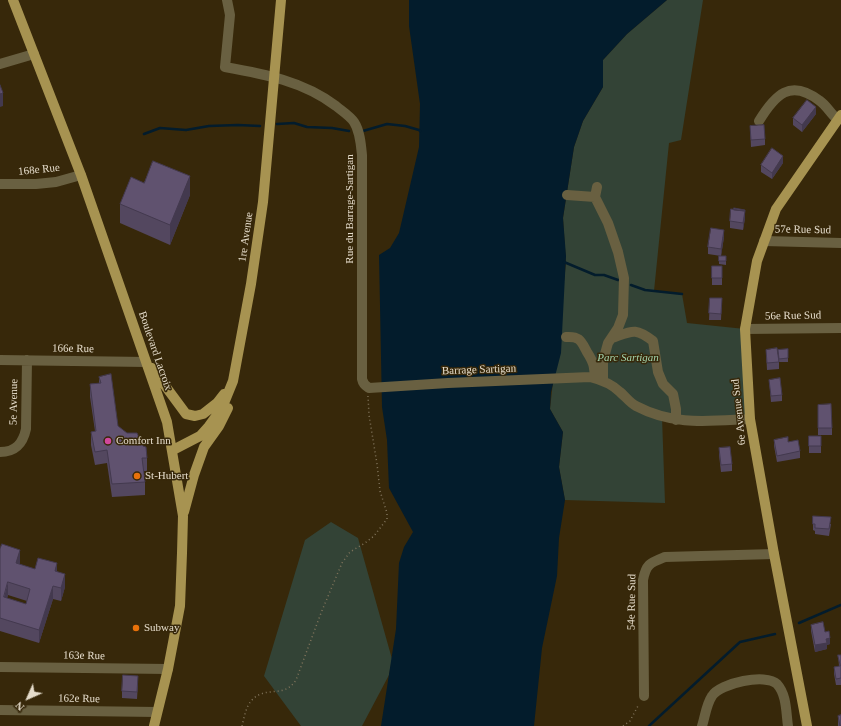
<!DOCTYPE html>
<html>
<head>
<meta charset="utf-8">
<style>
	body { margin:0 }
	#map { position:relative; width:841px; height:726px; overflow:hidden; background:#37280a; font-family:Georgia,serif }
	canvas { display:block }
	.north { position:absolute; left:8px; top:678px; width:40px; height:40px; -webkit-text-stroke:3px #37280a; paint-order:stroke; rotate:225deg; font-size:11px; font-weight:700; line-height:16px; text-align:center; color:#e5dccb }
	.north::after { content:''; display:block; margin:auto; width:14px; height:18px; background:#e5dccb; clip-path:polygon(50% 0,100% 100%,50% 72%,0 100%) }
</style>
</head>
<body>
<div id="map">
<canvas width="841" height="726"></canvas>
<div class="north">N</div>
</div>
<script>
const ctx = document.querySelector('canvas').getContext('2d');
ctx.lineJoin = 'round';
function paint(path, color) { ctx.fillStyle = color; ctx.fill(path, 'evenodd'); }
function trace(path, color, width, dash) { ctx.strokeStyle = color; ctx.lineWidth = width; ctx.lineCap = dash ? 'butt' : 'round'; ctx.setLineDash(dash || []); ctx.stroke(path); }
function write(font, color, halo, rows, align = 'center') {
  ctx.font = font + ' Georgia,serif'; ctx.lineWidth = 3; ctx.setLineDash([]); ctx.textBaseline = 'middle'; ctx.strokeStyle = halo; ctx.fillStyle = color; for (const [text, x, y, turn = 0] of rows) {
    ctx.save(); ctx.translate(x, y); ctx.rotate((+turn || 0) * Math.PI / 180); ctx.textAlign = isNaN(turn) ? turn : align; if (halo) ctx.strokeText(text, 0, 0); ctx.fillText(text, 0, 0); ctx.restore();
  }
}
paint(new Path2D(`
	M667,0h36l-22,140 -12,3 -15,148 28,3 5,29 58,6 5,90 -88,-2 3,86 -100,-3 -6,-33 4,-35 -13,-23 16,-146 -3,-45 11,-71 9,-26 20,-34v-27l24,-26z
	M331,522l27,16 34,121 -3,16 -27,51h-61l-37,-50 41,-136z`), '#334336');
paint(new Path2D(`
	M409,0h258l-40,34 -24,26v27l-20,34 -9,26 -11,71 3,38 -5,97 -10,39 -1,17 13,23 -4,35 6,33 -6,38 -2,38 -15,72 -8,78h-153l15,-97 3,-66 5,-16 9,-15 -24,-44 -2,-48 -5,-33 -3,-152 11,-7 9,-15 20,-86 1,-43 -11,-78z`), '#031c2c');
trace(new Path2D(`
	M277,124l17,-1 13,4 25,1 17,3
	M363,131l24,-7 18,2 14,4 1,1
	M144,134l16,-6 26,2 23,-4 29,-1 22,1
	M564,262l31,13h9l14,5
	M631,285l14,5 37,4
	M799,623l42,-18
	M649,726l91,-84 35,-8`), '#031c2c', 2.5);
trace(new Path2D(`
	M242,726c2,-8 4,-20 10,-26 14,-15 32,-1 44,-20l25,-67 21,-50 8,-11 15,-9 9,-7 13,-17v-6l-7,-22 -3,-27 -8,-49 -1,-19
	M623,726l7,-5 9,-17`), '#81745c', 1.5, [1, 3]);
trace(new Path2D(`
	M227,0l3,15 -5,52c39,7 78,14 111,39 6,5 14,10 18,16 6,9 7,23 8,33v224c1,5 3,6 7,9l79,-5 142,-6c12,3 22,7 30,15 5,4 10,11 16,14 38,20 72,15 114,13
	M0,64l34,-10
	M759,121c16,-26 31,-43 61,-20 6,4 11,13 17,18
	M0,184h36l20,-2 25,-7
	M597,187l-2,10 13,26 10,29 6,26 -1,37 -5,13 -10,15 -5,18v19
	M567,195l28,2
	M764,241l77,2
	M745,329l96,-1
	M566,337c14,-1 15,4 21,15 7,11 7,14 8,26
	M612,338c20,-7 23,-11 41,3l5,31 5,12 10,10 3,15v11
	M0,360l146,2
	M0,452c16,0 23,-9 26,-23l1,-69
	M0,667l168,2
	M644,696l-1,-116c3,-16 7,-17 22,-23l109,-3
	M0,710l157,2
	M702,726c3,-9 4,-21 10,-30 8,-13 54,-23 65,-12 10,11 9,29 11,42`), '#696041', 10);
trace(new Path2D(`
	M13,0l68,175 86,247 16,94 -1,37 -2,53 -12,63 -14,57
	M152,368l34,46 9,2 8,-2 14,-11 7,-9
	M173,450l27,-14 9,-10 13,-18 11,-27 18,-97 12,-82 18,-202
	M184,512l10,-37 10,-28 15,-21 9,-18
	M807,726l-33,-172 -24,-135 -5,-90 12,-68 19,-52 65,-94`), '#a79351', 10);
paint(new Path2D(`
	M816,114l-14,18 -9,-7v-7z
	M750,126l15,13v6l-14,2z
	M783,163l-11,16 -11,-7v-7z
	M144,183l46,12 -20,50 -50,-22v-19z
	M745,218l-2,12 -13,-2v-7z
	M724,237l-3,19 -13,-2v-7z
	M719,256h7v9l-7,-1z
	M712,266h10v19h-10z
	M710,298h12l-1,22h-12z
	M788,349v13h-9v7l-12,1 -1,-20 13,12 -1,-12z
	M99,377l19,49 29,32v13h-3l1,11v13l-33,2 -5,-34 -12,2 -4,-20v-13l4,-1 -5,-34v-13l9,-1z
	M769,380l13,15v6l-11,1z
	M818,405l14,23v7h-14z
	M809,436h12v17h-12z
	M774,440l14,2 12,9v7l-23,4 -3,-16z
	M719,448l13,16v7l-11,1 -2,-17z
	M813,524h18l-2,12 -14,-2v-3l-2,-1z
	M0,549l20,14 -1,1 16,5 22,3 8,15 -4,14 -8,-2 -14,44 -39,-12zM8,595l19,6 -1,3 -19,-6z
	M811,625l14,7 5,12 -3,1v4l-12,3 -4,-21z
	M838,655h3v30h-5l-2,-11v-7l5,-1z
	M138,683l-1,16 -15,-1v-7z
	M838,716l3,10h-3z`), '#53475f');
paint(new Path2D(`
	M3,93v13l-3,1v-13z
	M816,107v7l-14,18v-7z
	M783,156v7l-11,16v-6z
	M190,176v19l-20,50v-20z
	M745,210v8l-2,12v-7z
	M724,230v7l-3,19v-7z
	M20,550v13l-4,13v-13z
	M57,563v13l-2,-5z
	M65,574v13l-4,14v-13z
	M8,582v13l-4,15v-13z
	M53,586v13l-14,44v-13z
	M830,638v6l-3,1v4l-12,3v-7l11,-6z`), '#43394e');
const building = new Path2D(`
	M0,85l3,8 -3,1z
	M807,100l9,7 -14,18 -9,-7z
	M764,125l1,14 -14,1 -1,-14z
	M772,148l11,8 -11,17 -11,-8z
	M153,161l37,15 -20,49 -50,-21 11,-27 13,6z
	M734,208l11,2v1l-11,-1z
	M731,209l14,2 -2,12 -13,-2z
	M711,228l13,2 -3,19 -13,-2z
	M719,256h7v5h-7z
	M712,266h10v12h-10z
	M710,298h12l-1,16 -12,-1z
	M777,348l2,14 -12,1 -1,-13z
	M788,349v9l-9,1 -1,-9z
	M111,374l7,52 9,7h10l6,13 3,1 1,11h-5l3,24 -33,2 -5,-34 -12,2 -4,-20 5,-1 -6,-47 11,-1 -2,-6z
	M780,378l2,17 -11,1 -2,-16z
	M831,404l1,24h-14v-23z
	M809,436h12v10h-12z
	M788,437v5l10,-2 2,11 -23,5 -3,-16z
	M730,447l2,17 -11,1 -2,-17z
	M813,516l18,1 -2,12 -14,-1v-4h-2z
	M2,544l18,6 -4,13 19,6 3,-11 19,5 -2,8 10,3 -4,14 -8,-2 -14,44 -39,-12v-69zM8,582l22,7 -4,15 -22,-7z
	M823,622l2,10 4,-1 1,7 -4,1 1,4 -12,2 -4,-20z
	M838,655h3v23l-5,1 -2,-12 6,-1z
	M123,675l15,1 -1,16 -15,-1z
	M841,715v11h-1l-2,-10z`);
paint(building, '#60526f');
trace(building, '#43394e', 1);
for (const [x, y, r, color] of [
	[108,441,4,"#d1479c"],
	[137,476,4,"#e8710a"],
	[136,628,4,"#e8710a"]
]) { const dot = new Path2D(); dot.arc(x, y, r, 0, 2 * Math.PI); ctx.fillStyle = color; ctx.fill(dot); trace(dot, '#37280a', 1.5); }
write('11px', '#e5dccb', '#37280a', [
	["168e Rue",39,170,-6],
	["Rue du Barrage-Sartigan",350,209,-90],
	["57e Rue Sud",803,230,1],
	["1re Avenue",246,237,-82],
	["56e Rue Sud",793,316,-1],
	["166e Rue",73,349,1],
	["Boulevard Lacroix",155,351,71],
	["Barrage Sartigan",479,370,-2],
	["5e Avenue",14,402,-89],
	["6e Avenue Sud",739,412,-96],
	["54e Rue Sud",632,602,-89],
	["163e Rue",84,656,1],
	["162e Rue",79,699,1]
]);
write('italic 11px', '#a4d5af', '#37280a', [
	["Parc Sartigan",628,358]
]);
write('11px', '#e5dccb', '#37280a', [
	["Comfort Inn",116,441],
	["St-Hubert",145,476],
	["Subway",144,628]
], 'left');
</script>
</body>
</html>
